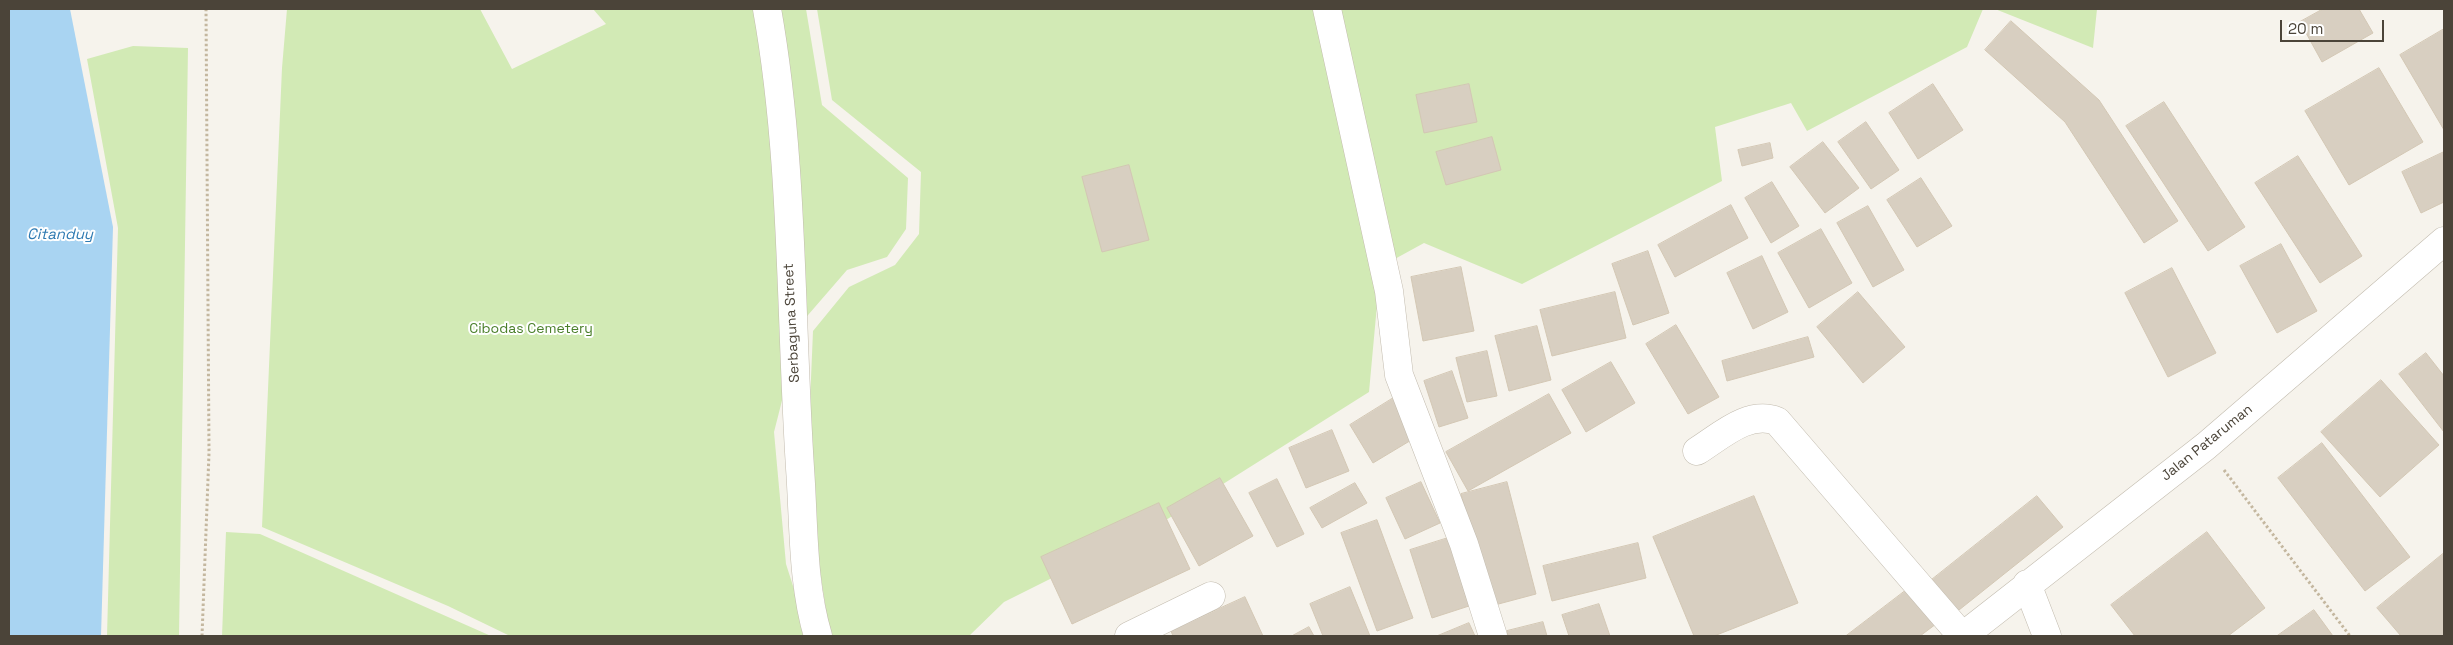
<!DOCTYPE html>
<html>
<head>
<meta charset="utf-8">
<style>
	body { margin:0 }
	#map { position:relative; width:2453px; height:645px; overflow:hidden; background:#f6f3ec; font-family:"Space Grotesk",sans-serif }
	canvas { display:block }
	.frame { position:absolute; inset:0; border:10px solid #4b4439; pointer-events:none }
	.scale { position:absolute; left:2280px; top:20px; width:104px; height:22px; box-sizing:border-box; border:2px solid #4b4439; border-top:0; padding-left:6px; font-size:15px; line-height:18px; white-space:nowrap; color:#4b4439; -webkit-text-stroke:4px #fff; paint-order:stroke }
</style>
</head>
<body>
<div id="map">
<canvas width="2453" height="645"></canvas>
<div class="frame"></div>
<div class="scale">20 m</div>
</div>
<script>
const ctx = document.querySelector('canvas').getContext('2d');
ctx.lineJoin = 'round';
function paint(path, color) { ctx.fillStyle = color; ctx.fill(path, 'evenodd'); }
function trace(path, color, width, dash) { ctx.strokeStyle = color; ctx.lineWidth = width; ctx.lineCap = dash ? 'butt' : 'round'; ctx.setLineDash(dash || []); ctx.stroke(path); }
function write(font, color, halo, rows, align = 'center') {
  ctx.font = font + ' "Space Grotesk",sans-serif'; ctx.lineWidth = 4; ctx.setLineDash([]); ctx.textBaseline = 'middle'; ctx.strokeStyle = halo; ctx.fillStyle = color; for (const [text, x, y, turn = 0] of rows) {
    ctx.save(); ctx.translate(x, y); ctx.rotate((+turn || 0) * Math.PI / 180); ctx.textAlign = isNaN(turn) ? turn : align; if (halo) ctx.strokeText(text, 0, 0); ctx.fillText(text, 0, 0); ctx.restore();
  }
}
paint(new Path2D(`
	M287,9h193l32,60 94,-45 -13,-15h213l16,96 86,73 -2,51 -19,28 -40,13 -45,52 -28,110 12,132 23,72h-299l-62,-30 -186,-79 20,-459z
	M817,9h1166l-16,38 -160,84 -16,-28 -76,24 7,54 -200,103 -98,-41 -53,29 7,22 -9,98 -211,133 -154,77 -35,34h-139l-10,-65 -12,-121 5,-119 36,-44 46,-22 24,-31 2,-62 -89,-72z
	M1995,9h102l-4,39z
	M133,46l55,2 -9,588h-72l11,-408 -31,-169z
	M226,532l34,2 231,102h-269z`), '#d2eab5');
paint(new Path2D(`
	M9,9h61l43,218 -12,409h-92z`), '#a9d4f2');
const building = new Path2D(`
	M2323,9h36l14,24 -51,29 -22,-40z
	M2011,21l88,79 79,121 -34,22 -79,-121 -80,-72z
	M2444,29v101l-44,-75z
	M2379,68l44,74 -74,43 -44,-74z
	M1469,84l8,38 -53,11 -8,-38z
	M1933,84l30,46 -45,29 -29,-46z
	M2164,102l81,125 -37,24 -82,-125z
	M1866,122l33,48 -28,19 -33,-47z
	M1492,137l9,33 -55,15 -10,-33z
	M1823,142l36,46 -34,25 -35,-46z
	M1770,143l3,15 -31,8 -4,-16z
	M2444,152v50l-23,11 -19,-41z
	M2298,156l64,100 -42,27 -65,-100z
	M1129,165l20,75 -47,12 -20,-75z
	M1921,178l31,48 -35,21 -30,-47z
	M1772,182l27,44 -28,17 -26,-45z
	M1731,205l17,33 -73,39 -17,-32z
	M1868,206l36,64 -31,17 -36,-64z
	M1821,229l31,54 -43,25 -31,-55z
	M2281,244l36,67 -40,22 -37,-67z
	M1648,251l21,62 -36,12 -21,-61z
	M1762,256l26,56 -35,17 -26,-56z
	M1461,267l13,64 -51,10 -12,-64z
	M2172,268l44,85 -48,24 -43,-84z
	M1615,292l11,46 -74,18 -12,-46z
	M1858,292l47,55 -42,36 -46,-56z
	M1676,325l43,72 -31,17 -42,-70z
	M1537,326l14,54 -42,11 -14,-55z
	M1808,337l6,20 -87,24 -5,-20z
	M1487,351l10,45 -30,6 -11,-44z
	M2426,353l18,23v56l-45,-58z
	M1611,362l24,41 -49,29 -24,-42z
	M1452,371l16,47 -29,9 -15,-46z
	M2381,380l58,65 -59,52 -59,-65z
	M1549,394l22,39 -103,58 -22,-39z
	M1395,397l23,39 -45,27 -23,-38z
	M1332,430l17,41 -43,17 -17,-40z
	M2322,443l88,114 -45,34 -87,-113z
	M1220,478l33,58 -54,30 -32,-58z
	M1277,479l27,55 -27,13 -28,-54z
	M1421,482l19,41 -35,16 -19,-41z
	M1507,482l29,112 -45,12 -30,-112z
	M1355,483l12,20 -45,25 -12,-20z
	M1754,496l44,107 -84,33h-20l-41,-99z
	M2037,496l26,31 -109,87 -25,-32z
	M1159,503l31,66 -118,55 -31,-67z
	M1377,520l36,98 -36,13 -36,-98z
	M2207,532l58,76 -37,28h-93l-24,-31z
	M1448,538l21,68 -37,12 -22,-68z
	M1638,543l8,35 -94,23 -9,-35z
	M2444,553v83h-43l-24,-28z
	M1913,585l27,36 -20,15h-74z
	M1350,587l20,49h-47l-13,-32z
	M1245,597l18,39h-90l-2,-5z
	M1599,604l11,32h-41l-7,-21z
	M2314,610l19,26h-56z
	M1543,622l4,14h-39l-1,-5z
	M1469,623l6,13h-38z
	M1309,627l5,9h-22z`);
paint(building, '#d8cfc1');
trace(building, '#d3c7b4', 1);
const minor = new Path2D(`
	M767,9c27,151 23,306 33,459 4,55 2,115 18,168
	M1327,9l62,282 10,84 65,169 29,92
	M1697,451c24,-15 51,-41 80,-30l185,215
	M2027,584l20,52
	M1129,636l82,-40
	M1963,636l243,-190 238,-205`);
trace(minor, '#c2bbae', 29);
trace(new Path2D(`
	M2224,470l126,166
	M202,636l7,-183 -3,-444`), '#c4b79f', 3, [2.5, 2.5]);
trace(minor, '#fff', 28);
write('14px', '#4b4439', '#fff', [
	["Serbaguna Street",792,323,-93],
	["Jalan Pataruman",2207,443,-39]
]);
write('14px', '#4a7f2a', '#fff', [
	["Cibodas Cemetery",531,329]
]);
write('italic 15px', '#2e7ab2', '#fff', [
	["Citanduy",60,235]
]);
</script>
</body>
</html>
